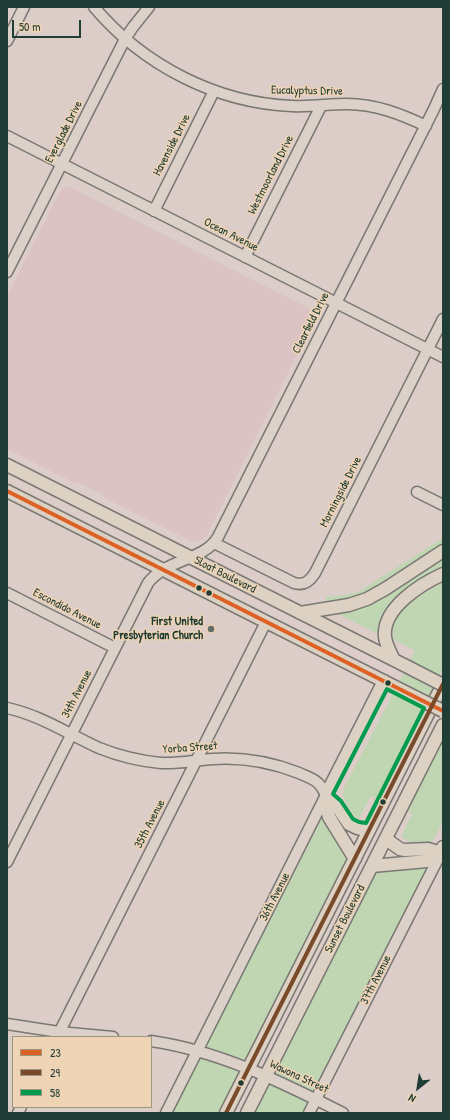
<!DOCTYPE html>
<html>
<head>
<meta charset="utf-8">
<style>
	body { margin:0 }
	#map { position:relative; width:450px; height:1120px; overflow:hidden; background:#ddcdc8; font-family:"Patrick Hand",sans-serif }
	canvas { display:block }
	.frame { position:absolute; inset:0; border:8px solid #1f3d34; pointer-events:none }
	.legend { position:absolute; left:12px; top:1036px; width:140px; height:72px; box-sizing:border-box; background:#efd3b5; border:1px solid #9c9781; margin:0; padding:5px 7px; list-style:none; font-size:12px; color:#1f3d34 }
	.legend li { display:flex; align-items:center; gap:8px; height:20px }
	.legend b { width:20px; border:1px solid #9c9781 }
	.north { position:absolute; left:398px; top:1068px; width:40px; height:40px; -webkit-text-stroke:3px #efd3b5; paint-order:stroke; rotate:210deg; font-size:11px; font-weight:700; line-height:16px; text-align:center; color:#1f3d34 }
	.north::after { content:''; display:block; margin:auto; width:14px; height:18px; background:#1f3d34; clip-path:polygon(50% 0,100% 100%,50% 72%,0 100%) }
	.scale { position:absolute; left:12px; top:20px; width:69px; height:18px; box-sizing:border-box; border:2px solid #1f3d34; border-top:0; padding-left:5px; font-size:12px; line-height:14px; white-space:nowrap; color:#1f3d34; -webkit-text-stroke:3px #efd3b5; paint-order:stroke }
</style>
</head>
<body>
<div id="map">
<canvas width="450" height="1120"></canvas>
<div class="frame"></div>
<ul class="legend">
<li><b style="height:5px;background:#dd6124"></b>23</li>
<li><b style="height:5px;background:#7a4b2a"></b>29</li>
<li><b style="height:5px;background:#039c4e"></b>58</li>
</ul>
<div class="north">N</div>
<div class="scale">50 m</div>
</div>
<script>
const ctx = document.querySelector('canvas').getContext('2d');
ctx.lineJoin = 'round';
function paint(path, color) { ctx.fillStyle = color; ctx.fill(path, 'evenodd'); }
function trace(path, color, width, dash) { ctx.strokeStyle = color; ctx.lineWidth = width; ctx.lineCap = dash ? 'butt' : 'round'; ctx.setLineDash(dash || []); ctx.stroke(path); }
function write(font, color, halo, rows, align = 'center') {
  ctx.font = font + ' "Patrick Hand",sans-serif'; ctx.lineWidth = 3; ctx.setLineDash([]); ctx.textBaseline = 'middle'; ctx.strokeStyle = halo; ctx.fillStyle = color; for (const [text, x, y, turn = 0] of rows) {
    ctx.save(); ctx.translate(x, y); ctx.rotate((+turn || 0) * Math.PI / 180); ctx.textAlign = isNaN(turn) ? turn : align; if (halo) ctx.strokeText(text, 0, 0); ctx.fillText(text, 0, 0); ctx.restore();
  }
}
paint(new Path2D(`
	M68,186l245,124 4,5 -111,222 -9,5h-4l-88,-44 -4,-4 -22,-11 -8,-2 -64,-32v-153l53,-104 3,-4z`), '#dbc3c4');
paint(new Path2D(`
	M443,538v8l-70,44 -16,8 -13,3 -18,2v-6l19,-2 13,-3z
	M443,557v10c-24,10 -66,38 -65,67l-44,-22z
	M443,582v86l-66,131 -6,-3 -12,23c-5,-3 -16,-18 -16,-24 0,-1 1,-6 1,-7l71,-137 -22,-12c-1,-4 -2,-8 -1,-12 5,-21 34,-35 51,-45z
	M443,742v79l-12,24 -16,-1 -14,-7 11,-23 -5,-3z
	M317,814l7,2 31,43 -129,254h-61z
	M422,862l6,15 -119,236h-62l125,-247z`), '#c0d6b3');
const minor = new Path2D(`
	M94,7c49,58 122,96 198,99 19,1 37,-2 55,-2 28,0 54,10 79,22
	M7,41l17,-34
	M7,136l436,221
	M154,211l60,-120
	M245,257l76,-151
	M7,272l118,-233 8,-12 16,-20
	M417,492l26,13
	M214,543l80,40c10,3 16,-2 21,-10l128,-254
	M7,593l108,55
	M7,708c33,7 61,26 92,40 20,8 41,13 62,15 18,1 34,-3 52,-4 29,-2 58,3 86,14 6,3 14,5 19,10 3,3 6,8 8,12l-160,318
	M7,862l141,-279c19,-25 56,-22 70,-46l216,-428 9,-20
	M7,1024l52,8 54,5
	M57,1037l209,-415
	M151,1041c69,10 130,41 192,72
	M18,1113l3,-6
	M309,1113l132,-260`);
const major = new Path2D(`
	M7,465l399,201
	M7,491l410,207
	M300,613l49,-8 18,-6 18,-10 58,-38
	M394,660c-4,-8 -8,-15 -9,-23 -3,-29 36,-53 58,-63
	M326,795l10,10 13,19 8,4 12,2
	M386,839l14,10 5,1 23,-1 13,4
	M355,859l-26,-42 -3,-10v-12l58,-114
	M372,866l55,-5c7,-3 13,-6 16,-14
	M226,1113l217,-429
	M247,1113l196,-388`);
trace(minor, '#7a7874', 13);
trace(major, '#7a7874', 15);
trace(minor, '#dcd1c8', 10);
trace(major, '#dcd1c3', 12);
const majorBridge = new Path2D(`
	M406,666l37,19
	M417,698l26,13`);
trace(majorBridge, '#7a7874', 15, []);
trace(majorBridge, '#dcd1c3', 12);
trace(new Path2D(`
	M7,491l436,220`), '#dd6124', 4);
trace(new Path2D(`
	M226,1113l217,-429`), '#7a4b2a', 4);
trace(new Path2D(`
	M387,689l37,19 -58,115 -7,-1 -6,-3 -12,-18 -8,-7z`), '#039c4e', 4);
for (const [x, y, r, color] of [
	[199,588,3.5,"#1f3d34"],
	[209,593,3.5,"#1f3d34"],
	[211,629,4,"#626f68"],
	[388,683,3.5,"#1f3d34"],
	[383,802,3.5,"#1f3d34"],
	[241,1083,3.5,"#1f3d34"]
]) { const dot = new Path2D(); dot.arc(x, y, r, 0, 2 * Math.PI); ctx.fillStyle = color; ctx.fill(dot); trace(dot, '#efd3b5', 1.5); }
write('12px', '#1f3d34', '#efd3b5', [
	["Eucalyptus Drive",307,91,1],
	["Everglade Drive",64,132,-63],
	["Havenside Drive",172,145,-63],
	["Westmoorland Drive",271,175,-63],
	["Ocean Avenue",231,235,27],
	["Clearfield Drive",311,323,-63],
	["Morningside Drive",341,492,-63],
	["Sloat Boulevard",225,575,27],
	["Escondido Avenue",67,609,27],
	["34th Avenue",77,694,-63],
	["Yorba Street",190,748,-4],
	["35th Avenue",150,824,-63],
	["36th Avenue",275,897,-63],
	["Sunset Boulevard",345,919,-63],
	["37th Avenue",376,980,-63],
	["Wawona Street",299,1077,25]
]);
write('bold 12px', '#1f3d34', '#efd3b5', [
	["First United",203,622],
	["Presbyterian Church",203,636]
], 'right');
</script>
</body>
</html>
